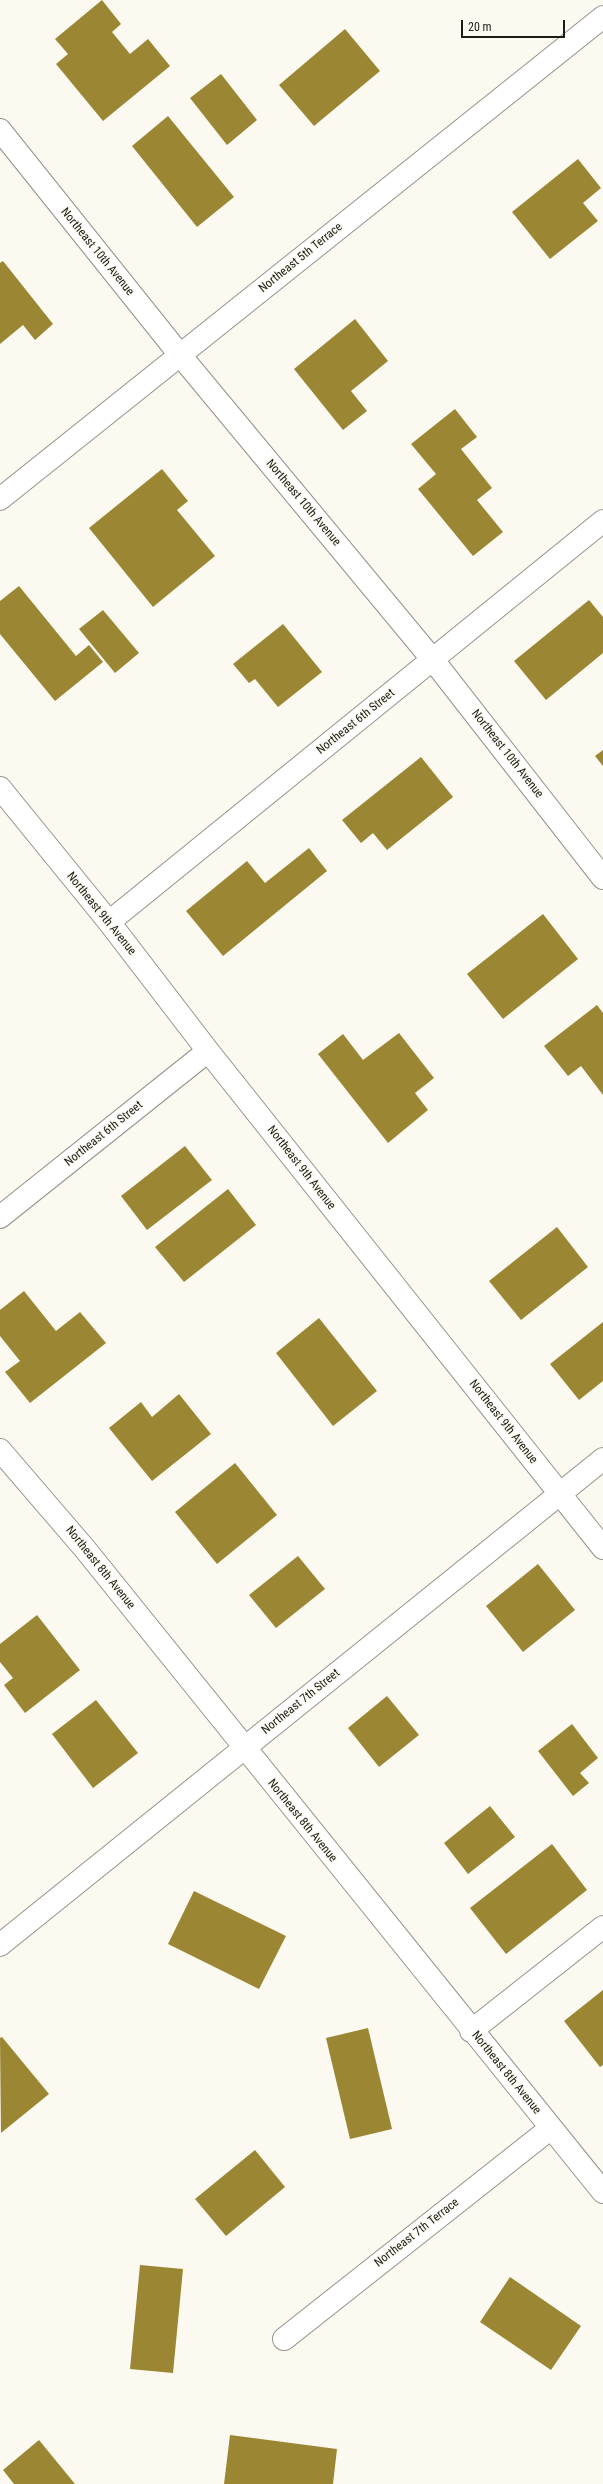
<!DOCTYPE html>
<html>
<head>
<meta charset="utf-8">
<style>
	body { margin:0 }
	#map { position:relative; width:603px; height:2484px; overflow:hidden; background:#fbf9f0; font-family:"Roboto Condensed",sans-serif }
	canvas { display:block }
	.scale { position:absolute; left:461px; top:20px; width:104px; height:18px; box-sizing:border-box; border:2px solid #1b1b17; border-top:0; padding-left:5px; font-size:12px; line-height:14px; white-space:nowrap; color:#1b1b17; -webkit-text-stroke:3px #fbf9f0; paint-order:stroke }
</style>
</head>
<body>
<div id="map">
<canvas width="603" height="2484"></canvas>
<div class="scale">20 m</div>
</div>
<script>
const ctx = document.querySelector('canvas').getContext('2d');
ctx.lineJoin = 'round';
function paint(path, color) { ctx.fillStyle = color; ctx.fill(path, 'evenodd'); }
function trace(path, color, width, dash) { ctx.strokeStyle = color; ctx.lineWidth = width; ctx.lineCap = dash ? 'butt' : 'round'; ctx.setLineDash(dash || []); ctx.stroke(path); }
function write(font, color, halo, rows, align = 'center') {
  ctx.font = font + ' "Roboto Condensed",sans-serif'; ctx.lineWidth = 3; ctx.setLineDash([]); ctx.textBaseline = 'middle'; ctx.strokeStyle = halo; ctx.fillStyle = color; for (const [text, x, y, turn = 0] of rows) {
    ctx.save(); ctx.translate(x, y); ctx.rotate((+turn || 0) * Math.PI / 180); ctx.textAlign = isNaN(turn) ? turn : align; if (halo) ctx.strokeText(text, 0, 0); ctx.fillText(text, 0, 0); ctx.restore();
  }
}
paint(new Path2D(`
	M102,0l19,24 -9,8 18,22 18,-15 22,27 -67,55 -47,-57 12,-10 -13,-15z
	M345,29l35,42 -66,55 -35,-41z
	M221,74l36,46 -30,25 -37,-47z
	M168,116l66,81 -37,30 -65,-81z
	M578,159l23,29 -18,15 15,18 -48,38 -38,-47z
	M3,261l50,63 -18,16 -12,-15 -23,19v-81z
	M355,319l33,42 -37,30 16,20 -24,19 -49,-61z
	M455,409l22,28 -16,12 31,39 -15,12 26,32 -30,24 -55,-67 18,-15 -25,-30z
	M162,469l26,32 -11,9 38,46 -62,51 -64,-79z
	M19,586l57,70 13,-11 14,17 -48,39 -55,-67v-33z
	M589,600l14,17v36l-57,47 -32,-39z
	M103,610l36,43 -24,20 -36,-44z
	M283,624l39,48 -44,35 -23,-28 -6,4 -16,-19z
	M603,750v16l-8,-10z
	M421,757l32,40 -66,53 -14,-17 -12,10 -19,-23z
	M309,848l18,23 -104,85 -37,-45 61,-50 18,22z
	M543,914l35,45 -75,60 -36,-45z
	M597,1005l6,8v82l-22,-29 -13,10 -24,-30z
	M399,1033l35,45 -19,15 13,17 -40,33 -70,-89 25,-20 20,26z
	M185,1146l27,34 -65,50 -26,-34z
	M228,1189l28,36 -72,57 -29,-35z
	M557,1227l31,40 -67,53 -32,-39z
	M24,1291l32,40 24,-19 26,31 -76,60 -25,-31 15,-11 -20,-25v-26z
	M319,1318l58,73 -44,35 -57,-73z
	M603,1322v59l-24,19 -29,-36z
	M179,1394l32,40 -59,47 -43,-53 32,-26 11,15z
	M235,1463l42,52 -60,49 -42,-52z
	M298,1556l27,33 -49,39 -27,-33z
	M538,1564l37,46 -52,42 -37,-46z
	M37,1615l43,55 -55,43 -21,-28 9,-7 -13,-16v-18z
	M387,1696l32,39 -40,32 -31,-39z
	M96,1700l42,53 -45,35 -41,-54z
	M572,1724l26,34 -18,15 9,10 -16,13 -35,-45z
	M490,1806l25,31 -47,37 -24,-31z
	M552,1844l35,46 -81,64 -36,-46z
	M194,1891l92,45 -27,53 -91,-45z
	M603,1990v75l-3,2 -36,-46z
	M368,2028l24,101 -42,10 -24,-101z
	M2,2037l47,57 -48,39 -1,-95z
	M255,2150l30,37 -59,49 -31,-37z
	M140,2265l43,4 -10,104 -43,-4z
	M510,2277l71,49 -30,44 -71,-48z
	M230,2435l107,14 -4,35h-109z
	M39,2440l36,44h-61l-11,-14z`), '#9b8733');
const minor = new Path2D(`
	M0,130l180,225 253,305 170,218
	M0,499l603,-482
	M0,788l109,134 99,129 395,497
	M109,922l494,-401
	M0,1217l208,-166
	M0,1450l85,99 518,643
	M0,1945l603,-486
	M471,2031l132,-104
	M284,2339l267,-211`);
trace(minor, '#94928a', 24);
trace(minor, '#fff', 22);
write('12px', '#1b1b17', '#fbf9f0', [
	["Northeast 10th Avenue",97,252,51],
	["Northeast 5th Terrace",301,258,-39],
	["Northeast 10th Avenue",303,503,50],
	["Northeast 6th Street",356,722,-39],
	["Northeast 10th Avenue",507,754,52],
	["Northeast 9th Avenue",101,914,51],
	["Northeast 6th Street",104,1134,-39],
	["Northeast 9th Avenue",301,1168,52],
	["Northeast 9th Avenue",503,1422,52],
	["Northeast 8th Avenue",100,1568,51],
	["Northeast 7th Street",301,1702,-39],
	["Northeast 8th Avenue",302,1821,51],
	["Northeast 8th Avenue",506,2073,51],
	["Northeast 7th Terrace",417,2233,-38]
]);
</script>
</body>
</html>
